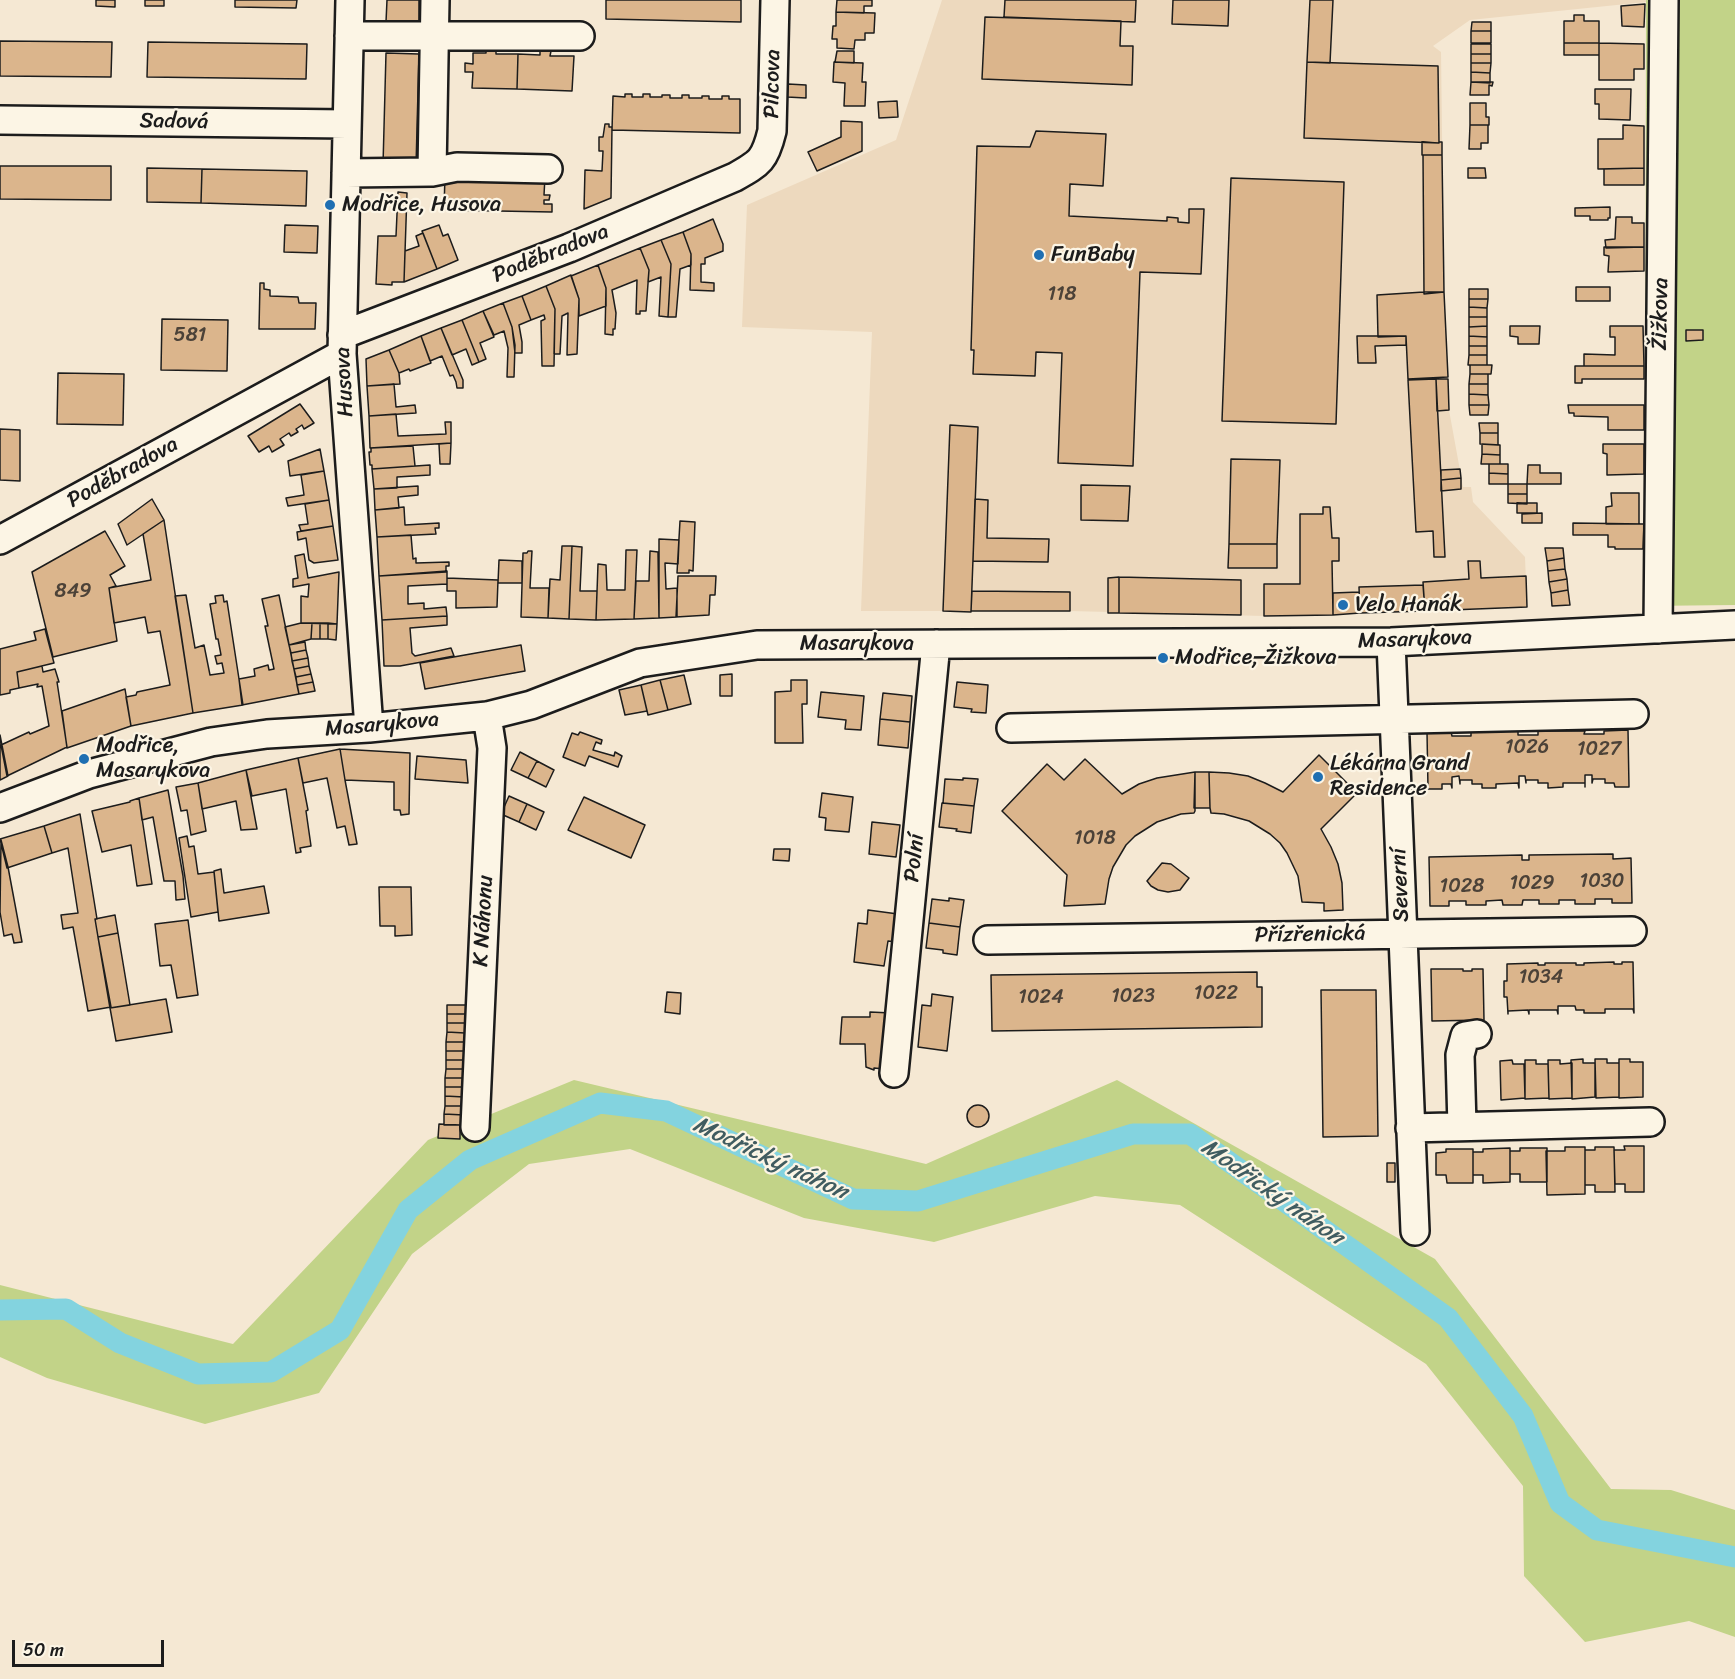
<!DOCTYPE html>
<html>
<head>
<meta charset="utf-8">
<style>
	body { margin:0 }
	#map { position:relative; width:1735px; height:1679px; overflow:hidden; background:#f5e8d3; font-family:Sriracha,sans-serif }
	canvas { display:block }
	.scale { position:absolute; left:12px; top:1640px; width:152px; height:27px; box-sizing:border-box; border:3px solid #1c1c1c; border-top:0; padding-left:8px; font-size:18px; line-height:21px; white-space:nowrap; color:#1c1c1c; -webkit-text-stroke:4px #fcf5e5; paint-order:stroke }
</style>
</head>
<body>
<div id="map">
<canvas width="1735" height="1679"></canvas>
<div class="scale">50 m</div>
</div>
<script>
const ctx = document.querySelector('canvas').getContext('2d');
ctx.lineJoin = 'round';
function paint(path, color) { ctx.fillStyle = color; ctx.fill(path, 'evenodd'); }
function trace(path, color, width, dash) { ctx.strokeStyle = color; ctx.lineWidth = width; ctx.lineCap = dash ? 'butt' : 'round'; ctx.setLineDash(dash || []); ctx.stroke(path); }
function write(font, color, halo, rows, align = 'center') {
  ctx.font = font + ' Sriracha,sans-serif'; ctx.lineWidth = 4.5; ctx.setLineDash([]); ctx.textBaseline = 'middle'; ctx.strokeStyle = halo; ctx.fillStyle = color; for (const [text, x, y, turn = 0] of rows) {
    ctx.save(); ctx.translate(x, y); ctx.rotate((+turn || 0) * Math.PI / 180); ctx.textAlign = isNaN(turn) ? turn : align; if (halo) ctx.strokeText(text, 0, 0); ctx.fillText(text, 0, 0); ctx.restore();
  }
}
paint(new Path2D(`
	M942,0h704v2l-176,18 -37,26 8,6 3,240 5,118 14,77h8l2,15 52,55 2,50 -263,9 -194,-5h-209l11,-279 -130,-5 5,-122 149,-65z`), '#edd9be');
paint(new Path2D(`
	M1646,0h89v605l-90,1z
	M574,1080l352,84 191,-84 318,179 176,230 60,1 64,20v127l-46,-16 -104,21 -61,-66 -1,-90 -97,-122 -246,-159 -85,-9 -161,46 -130,-24 -174,-69 -101,15 -117,90 -93,139 -114,31 -158,-46 -47,-21v-72l233,59 195,-204z`), '#c2d388');
trace(new Path2D(`
	M0,1310l66,-1 54,34 78,31 73,-2 69,-42 68,-120 62,-50 130,-57 66,8 187,88 65,2 215,-67h57l258,184 75,98 37,87 37,27 138,27`), '#83d3df', 21);
const building = new Path2D(`
	M96,0h19v7l-19,-1z
	M145,0h19v6h-19z
	M235,0h62l-1,8 -61,-1z
	M387,0h32v23l-33,-1z
	M606,0h135v22l-135,-3z
	M837,0h35v6h-8v7l-28,-1z
	M1005,0h131l-1,22 -131,-5z
	M1173,0h56l-1,26 -56,-2z
	M1310,0h23l-3,63 -23,-1z
	M1645,4l-1,23 -22,-1 -1,-20z
	M836,12l39,1 -1,20h-9v7h-10l-1,9 -17,-1v-9h-5l1,-13h3z
	M1574,15h10v6h15v22h-35v-22h10z
	M985,17l136,4 -1,25h13l-1,39 -150,-6z
	M1472,22h19v9h-20z
	M1471,31h20v12h-20z
	M0,41l112,1 -1,35 -111,-1z
	M148,42l159,2 -1,35 -159,-2z
	M1564,43h35v12h-35z
	M1599,43l45,1v25h-10v11h-35z
	M1471,44h20v10h-20z
	M486,50l10,1v3h22l-1,35 -45,-1 1,-16h-8v-9l8,1v-11h13z
	M540,51h11l-1,5h24l-2,35 -55,-2 1,-35 22,1z
	M837,51h17v12l-19,-1z
	M386,53l33,1 -3,112 -33,-1z
	M1471,54h20v9h-20z
	M834,62l29,1 -1,19h4l-1,24h-21l1,-23 -12,-1z
	M1307,62l131,4 1,77 -135,-5z
	M1471,63h20l-1,10 -19,-1z
	M1471,72l19,1v10l-19,-1z
	M1471,82h22l-1,4 -3,-1v10h-19z
	M788,84l18,1v13l-19,-1z
	M1595,89h36l-1,31 -31,-1v-15h-4z
	M625,94h7v3h11v-3h7v3h12v-2h8v3h12v-3h7v3h13v-2h7v3h13v-3h7v3h11v34l-128,-3 1,-34 12,1z
	M897,101l1,16 -19,1 -1,-16z
	M1470,103h16v14h3v8h-19z
	M841,121l21,1v29l-45,20 -9,-19 33,-15z
	M605,124h4v3h3l-1,71 -27,11 1,-39 17,1 1,-20h-4v-14h4z
	M1470,125h18v18h-7v6h-12z
	M1623,125l21,1v42l-46,1v-30h25z
	M1036,131l70,3 -3,52 -33,-2 -1,32 98,5v-4l11,1v4l11,1v-14h15l-3,65 -61,-2 -7,194 -75,-3 4,-110 -26,-1 -1,24 -62,-2 1,-24h-3l6,-204 53,1z
	M1422,142l17,1v-1h3v13h-20z
	M1423,155h19l2,137 -20,2z
	M0,166h111v34l-111,-1z
	M147,168l55,1 -1,34 -54,-1z
	M1468,168h17l1,10h-18z
	M1644,168v17h-40v-16z
	M202,169l105,2 -1,35 -105,-3z
	M445,175l100,2 -1,18h6l-1,5h-5v4h8v8l-108,-2z
	M1231,178l113,4 -8,242 -114,-3z
	M398,192l9,1 -3,89h-12v3l-16,-1 2,-48h18z
	M1610,207v11h-2v2h-18v-4h-15v-8z
	M1616,217h16v6h12v24l-38,1 -1,-8 10,-1z
	M713,219l10,25v7l-18,7v6h-4v18l13,1v8l-24,-1 1,-36 -8,-22z
	M285,225l33,1 -1,27 -33,-1z
	M439,225l4,11 5,-2 10,26 -21,9 -15,-38z
	M683,232l8,22v11l-11,4 -4,48h-8l3,-53 -10,-24z
	M423,233l14,36 -33,13 1,-31 14,-5 -3,-10z
	M661,240l10,24 -3,53 -9,-1 2,-39 -13,5 1,-12 -9,-22z
	M1604,247h40v24l-36,1 1,-16 -5,-1z
	M640,248l9,22 -3,41h-6v3h-4l1,-34 -25,10 4,23 -1,16h-2v6l-8,-1 1,-46 -8,-23z
	M598,265l8,23v18l-27,10v-17l-8,-23z
	M571,275l8,24 -2,55 -10,1 1,-42 -6,3 -2,38h-6l1,-45 -9,-23z
	M260,283h4v6l6,1v6l28,1 1,6h17l-1,26h-56z
	M546,286l9,23 -1,57h-12l-1,-45 4,-2 -1,-4 -13,5 -9,-24z
	M1576,287h34v14h-34z
	M1469,289h19v10h-19z
	M1424,292h20l4,85 -40,2 -2,-43 -28,1 -1,-42z
	M522,296l9,24 -12,5 3,17v11h-7l-3,-26 -9,-24z
	M1469,299h19l-1,9 -18,-1z
	M503,303l9,24 3,18 -1,32h-7l1,-29 -4,-17 -10,4 -11,-24z
	M1469,307l18,1v9h-18z
	M483,311l11,26 -14,6 6,16 -7,3 -17,-42z
	M1469,317h18v9l-18,1z
	M162,319l66,1 -1,51 -66,-1z
	M462,320l17,42 -7,3 -6,-16 -14,6 -11,-27z
	M1487,326v11l-18,-1v-9z
	M1510,326h30l-1,18h-21v-7l-8,-1z
	M1610,326h33l1,40h-60v-12l31,1v-18h-5z
	M441,328l22,52v8h-6l-1,-6 -3,-7 -3,1 -8,-20 -12,5 -9,-25z
	M1686,330h17v10l-17,1z
	M421,336l10,27 -21,8 -1,-2 -10,4 -10,-23z
	M1357,336h49v9l-31,1 1,17h-18z
	M1469,336l18,1v9h-18z
	M1469,346h18v9h-18z
	M389,350l10,23 1,11 -33,2 -1,-27z
	M1469,355h18v10h-19z
	M1470,365h22l-1,9h-21z
	M1575,366h69v13h-62v4h-7z
	M58,373l66,1 -1,51 -66,-1z
	M1470,374h18v10h-19z
	M1436,379l9,178h-11l-1,-26 -17,1 -8,-152z
	M1436,379h12l1,31 -12,1z
	M394,384l2,23 19,-2 1,8 -47,3 -2,-30z
	M1469,384h19v11l-19,-1z
	M1469,394l19,1 1,10h-20z
	M300,404l14,19 -10,6 -2,-4 -6,4 2,3 -7,4 -2,-3 -9,6 4,6 -12,7 -3,-6 -10,6 -11,-16z
	M1469,405h20l-1,10h-18z
	M1568,405h76v25h-36v-13l-34,-1v-3h-5z
	M396,414l2,22 48,-2 -1,-12h6v21l-81,5 -1,-32z
	M1479,423h19v10h-18z
	M950,425l28,2 -7,185 -28,-1z
	M0,429l20,1v51l-20,-1z
	M1480,433h18v12l-18,-1z
	M451,443l-1,21h-10l-1,-20z
	M1482,444l18,1v10l-18,-1z
	M1603,444h41v30l-37,1v-21l-4,-1z
	M413,446l2,20 -43,3v-4h-2l-1,-13h2v-4z
	M320,449l4,22 -34,5 -2,-15z
	M1482,454l18,1v9h-19z
	M1231,459l49,1 -3,84h-48z
	M1489,464h19v10l-19,-1z
	M430,465v10l-33,2v11l-23,1 -2,-20z
	M1528,465h12v8h21v11h-34z
	M1460,469l1,9 -20,2v-10z
	M324,471l5,29 -41,6 -2,-8 18,-3 -3,-20z
	M1489,473l19,1v10h-19z
	M1461,478v11l-20,2v-11z
	M1508,484h19v10h-19z
	M1081,485l49,1 -2,35 -47,-1z
	M418,486v9l-20,2 1,11 -24,2 -1,-21z
	M1611,493h28v31h-33v-17l6,-1z
	M1508,494h19v10l-19,-1z
	M152,499l12,21 -37,25 -9,-21z
	M975,499l13,1 -1,38 62,1 -1,23 -75,-1z
	M329,500l4,26 -32,5 -2,-6 9,-1 -3,-20z
	M1517,503h20v10h-20z
	M404,507l1,18 34,-2v5h-4l1,6 -59,3 -2,-27z
	M1323,507h7l2,31h7v23h-7l1,54 -69,1v-32h36v-70h23z
	M1542,513v10h-20v-9z
	M164,520l29,193 -62,13 -5,-29 10,-2 1,-3 33,-7 -10,-54 -12,2 -3,-16 -31,6 -5,-35 42,-8 -8,-46z
	M680,521l15,1 -2,49 -4,-1v3h-12z
	M1573,523l71,1 -1,25h-28v-2h-7v-12h-35z
	M333,526l5,34 -24,3 -5,-3 -3,-22 -8,2 -1,-8z
	M105,531l20,35 -15,9 6,11 -7,2 8,53 -64,16 -21,-85z
	M411,535l2,24 3,-1v5l33,-1v4h-3v6l-67,4 -2,-39z
	M659,539l20,1 -1,24 -13,-1 1,26 11,-1v29l-18,1z
	M1229,544h48v24h-49z
	M562,546h10l-3,73 -21,-1 2,-39 10,1z
	M572,546l10,1 -2,44h17l-1,29 -27,-1z
	M1545,548h18l1,10 -17,3z
	M626,550h11l-3,69 -38,1 2,-56 8,1 1,25h18z
	M528,551h4l-2,37h19l-1,30 -27,-1 2,-64h4z
	M650,551l8,1 1,66 -25,1 2,-38h13z
	M304,554l4,24 31,-6 -2,52 -36,-1v-27l7,1 1,-13 -16,3v-8l5,-1 -3,-22z
	M1564,558l1,11 -17,2 -1,-10z
	M499,560l23,1v22h-24z
	M1468,561h12l1,17 45,-2 1,31 -102,4 -2,-29 46,-3z
	M1565,569l2,10 -18,3 -1,-11z
	M447,571v13l-39,2v18l16,-1v6l22,-2 1,9 -65,4 -3,-44z
	M678,576h38l-1,19h-5l-1,20 -33,2z
	M1119,577l122,3v35l-122,-2z
	M1119,577v36h-11v-35z
	M447,578l51,2 -1,27 -41,1v-17h-9z
	M1567,579l1,11 -17,3 -2,-11z
	M1423,585l2,26 -65,2 -1,-26z
	M1568,590l2,15 -18,1 -1,-13z
	M972,591l98,1v19h-99z
	M1359,592l1,21 -27,2v-22z
	M186,595l9,53 9,-3 6,30 14,-2 -2,-10 -5,1 -2,-8 6,-1 -3,-16h-2l-6,-35 6,-1 -1,-7 8,-1 1,7 3,-1 16,104 -50,8 -18,-117z
	M279,595l20,99 -57,11 -3,-26 16,-3 -1,-7 14,-4 1,5 5,-1 -9,-43h3l-6,-27z
	M447,616v9l-37,3 2,25 3,3 36,-8 3,8 -54,10h-16l-2,-46z
	M301,623h11l-1,16 -22,6 -4,-18z
	M312,623h8v16h-9z
	M320,623h8v16h-8z
	M328,623l9,1 -1,16 -8,-1z
	M45,629l9,34 -37,9 2,16 -9,2v3l-10,2v-46l36,-9 -2,-8z
	M305,642l1,8 -15,3 -2,-8z
	M521,645l4,26 -100,18 -5,-26z
	M306,650l2,8 -16,3 -1,-8z
	M308,658l1,8 -15,3 -2,-8z
	M42,666l1,6 12,-3 4,13h-2l10,65 -60,29 -6,-31 28,-13 1,2 19,-8 -7,-40 -5,1 1,-3 -19,4 -2,-16z
	M309,666l2,8 -15,3 -2,-8z
	M311,674l2,8 -16,3 -1,-8z
	M732,674v22h-12v-21z
	M684,675l7,29 -23,6 -8,-30z
	M660,680l8,30 -20,5 -7,-30z
	M791,680h16v24h-5l1,39h-28v-51l16,-1z
	M313,682l2,9 -16,3 -2,-9z
	M957,682l31,3 -2,28 -15,-1 1,-3 -18,-2z
	M641,685l6,26 -22,4 -6,-25z
	M125,689l6,37 -64,22 -5,-37z
	M821,692l43,4 -3,34 -16,-1 1,-9 -28,-3z
	M883,693l29,3 -2,26 -30,-3z
	M880,719l30,3 -2,26 -30,-3z
	M1628,730l1,57h-14l-1,-4h-9v-4h-12l-1,4v-8h-7v12v-4h-22v4l-15,1v-5h-10v-3h-12v3l-1,-7h-6v12l-1,-5 -22,1v4h-14v-4h-10v-4h-12v4l-1,-8 -7,1v11l-1,-4h-9v5h-14l-1,-57h24l1,4h19v-4l47,-1v4h20v-4h47l-1,3h20v-3z
	M580,732l22,8 -1,4 -5,-2 -3,8 21,6 1,-4 7,4 -4,11 -29,-11 -4,10 -22,-9 9,-24 6,2z
	M0,735l8,41 -8,4z
	M340,749l70,4 -1,61 -8,1 -1,-5h-6v-28l-49,-2z
	M340,749l5,31 12,64 -8,1 -4,-19 -8,2 -10,-50 -24,5 -5,-25z
	M520,752l17,9 -9,17 -17,-8z
	M1319,755l38,38 -36,36 10,18 7,17 4,19 1,27 -19,1v-8l-22,-1 -4,-26 -11,-23 -7,-10 -10,-9 -21,-13 -25,-7 -13,-1 -1,-5 -1,-36 20,1 19,3 17,7 18,9z
	M417,756l49,4 2,23 -53,-4z
	M298,758l10,52 -2,1 5,35 -11,2 1,4 -5,1 -10,-64 -34,7 -6,-26z
	M1085,759l37,35 17,-10 18,-6 38,-6v39l-1,2 -13,1 -24,8 -22,14 -9,9 -13,22 -4,12 -4,25 -41,2 3,-31 -65,-64 45,-47 17,16z
	M537,761l17,9 -8,17 -18,-9z
	M246,770l11,59 -16,1 -5,-29 -34,8 -4,-26z
	M1195,772h14l1,36h-16z
	M963,778l15,1 -4,27 -31,-3 2,-24 18,1z
	M198,783l8,48 -15,4 -4,-25 -6,1 -5,-24z
	M168,790l15,86 2,23 -9,1 -1,-19h-11l-11,-64 -11,3 -3,-22z
	M822,793l31,4 -4,35 -24,-2 1,-12 -7,-1z
	M509,796l18,8 -8,18 -18,-8z
	M584,797l61,28 -14,33 -63,-28z
	M139,798l13,86 -15,2 -6,-41 -29,7 -10,-41 38,-9v-1z
	M942,803l32,3 -3,27 -15,-2 1,-2 -18,-2z
	M527,804l17,8 -8,18 -17,-8z
	M80,814l17,105h-2l3,18 13,70 -23,4 -15,-84 -10,2 -2,-14 17,-2 -10,-65 -16,5 -8,-27z
	M872,822l28,3 -4,32 -27,-3z
	M44,826l8,27 -45,15 -7,-29z
	M187,836l2,11 5,-1 4,28 16,-2 4,40 -27,5 -12,-79z
	M1,840l7,27 14,75 -8,1 -2,-9 -8,2 -4,-24z
	M774,849h16l-1,12 -16,-1z
	M1613,854v5l18,-1 1,45h-20v-4h-17v5h-20v-4h-16v4h-20v-4h-16l-1,5h-19l-1,-5 -16,1v4h-20v-4h-17v5h-19l-1,-49 93,-2v5h7v-5z
	M1162,863l9,1 18,14 -9,12 -12,2 -10,-2 -7,-4 -4,-5z
	M221,869l3,24 40,-7 5,27 -50,8 -5,-50z
	M379,887h32l1,48 -17,1v-10h-15z
	M949,898l15,2 -4,27 -31,-4 3,-24 17,2z
	M868,910l30,4 -2,28 -8,-1 -4,25 -30,-4 4,-39 9,1z
	M115,915l3,18 -20,4 -3,-18z
	M188,920l10,75 -21,3 -6,-33 -11,1 -5,-42z
	M929,923l31,4 -3,28 -14,-2v-3l-17,-2z
	M118,933l12,72 -20,3 -12,-71z
	M1614,962v2h8v-2h11l1,51 -1,-4h-28v4h-21v-3h-8l-1,-4h-17v8l-1,-4h-28v4l-1,-4 -20,1v3l-1,-17h-3v-16h3v-17l31,-1v2h7v-2h31v2h8v-2z
	M1431,969h32v2h9v-2h11l1,51 -52,1z
	M1257,972v15h5v40l-270,4 -1,-56z
	M1321,990h55l2,146 -55,1z
	M667,992l14,1 -1,21 -15,-2z
	M932,994l21,3 -6,54 -29,-4 4,-42 9,1z
	M166,999l6,33 -56,9 -6,-33z
	M447,1005h19v9h-19z
	M870,1012l21,1 -7,56 -10,-1v2l-8,-3 -1,-23h-25l2,-27h28z
	M447,1014h19v9h-19z
	M447,1023h19l-1,10 -18,-1z
	M447,1032l18,1v9h-19z
	M446,1042h19v9h-19z
	M446,1051h19v9h-19z
	M1583,1059v4h12v34l-23,2 -1,-39z
	M1595,1059h12v4h12v34l-23,1z
	M1619,1059h11v3h13v35l-24,1z
	M446,1060h19v9h-19z
	M1512,1060l1,4h11l1,34 -24,2 -1,-39z
	M1525,1060h11v4h12l1,34 -24,1z
	M1548,1060h12v4l12,-1v35l-23,1z
	M446,1069h19l-1,9h-19z
	M445,1078h19v9h-19z
	M445,1087h19v10l-19,-1z
	M445,1096l19,1v9h-19z
	M967 1116a11 11 0 1 1 22 0a11 11 0 1 1-22 0Z
	M445,1106h19v9l-20,-1z
	M444,1114l20,1 -1,10h-19z
	M439,1124l21,1v14l-22,-1z
	M1624,1146h20v46h-19v-8h-10l-1,-34h11z
	M1565,1147h20v47l-38,1 -1,-44h19z
	M1595,1147h19l1,45h-20v-7h-10v-35h10z
	M1510,1148v34l-27,1v-8h-10v-23h10v-3z
	M1520,1148h27v34h-27v-8h-10v-23h10z
	M1446,1149h27v34h-26l-1,-8h-10v-22l10,-1z
	M1387,1163h8v19h-8z`);
paint(building, '#dbb58c');
trace(building, '#1c1c1c', 1.5);
const minor = new Path2D(`
	M350,0l-8,354 27,374
	M349,36h231
	M0,120l347,4
	M432,172l3,-172
	M346,173l86,-1 25,-5 91,2
	M342,335l227,-87 166,-71c25,-14 30,-17 37,-46l3,-131
	M0,540l342,-186
	M1658,629l6,-629
	M1391,642l24,589
	M1011,728l623,-14
	M0,808l89,-34 122,-32 56,-8 102,-6 118,-12 44,-11 109,-42 117,-18 634,-3 344,-17
	M988,940l644,-9
	M894,1073l42,-429
	M1462,1126l-2,-71 5,-19 12,-2
	M475,1127l17,-379 -5,-32
	M1410,1128l240,-6`);
trace(minor, '#1c1c1c', 32);
trace(minor, '#fcf5e5', 27);
for (const [x, y, r, color] of [
	[330,205,6,"#1f6fb2"],
	[1039,255,6,"#1f6fb2"],
	[1343,605,6,"#1f6fb2"],
	[1163,658,6,"#1f6fb2"],
	[84,759,6,"#1f6fb2"],
	[1318,777,6,"#1f6fb2"]
]) { const dot = new Path2D(); dot.arc(x, y, r, 0, 2 * Math.PI); ctx.fillStyle = color; ctx.fill(dot); trace(dot, '#fcf5e5', 2); }
write('20px', '#4c4238', null, [
	["118",1062,295],
	["581",190,336],
	["849",73,592],
	["1026",1527,748],
	["1027",1599,750],
	["1018",1095,839],
	["1030",1602,882],
	["1029",1532,884],
	["1028",1462,887],
	["1034",1541,978],
	["1022",1216,994],
	["1023",1133,997],
	["1024",1041,998]
]);
write('22px', '#1c1c1c', '#fcf5e5', [
	["Pilcova",773,84,-89],
	["Sadová",174,122,1],
	["Poděbradova",551,254,-22],
	["Žižkova",1661,314,-89],
	["Husova",345,382,-93],
	["Poděbradova",123,473,-29],
	["Masarykova",1415,640,-2],
	["Masarykova",857,644],
	["Masarykova",382,725,-5],
	["Polní",915,858,-84],
	["Severní",1401,885,-92],
	["K Náhonu",484,921,-87],
	["Přízřenická",1310,935,-1]
]);
write('22px', '#1c1c1c', '#fcf5e5', [
	["Modřice, Husova",342,205],
	["FunBaby",1051,255],
	["Velo Hanák",1355,605],
	["Modřice, Žižkova",1175,658],
	["Modřice,",96,746],
	["Masarykova",96,771],
	["Lékárna Grand",1330,764],
	["Residence",1330,789]
], 'left');
write('italic 24px', '#405c60', '#fcf5e5', [
	["Modřický náhon",770,1159,25],
	["Modřický náhon",1272,1193,35]
]);
</script>
</body>
</html>
